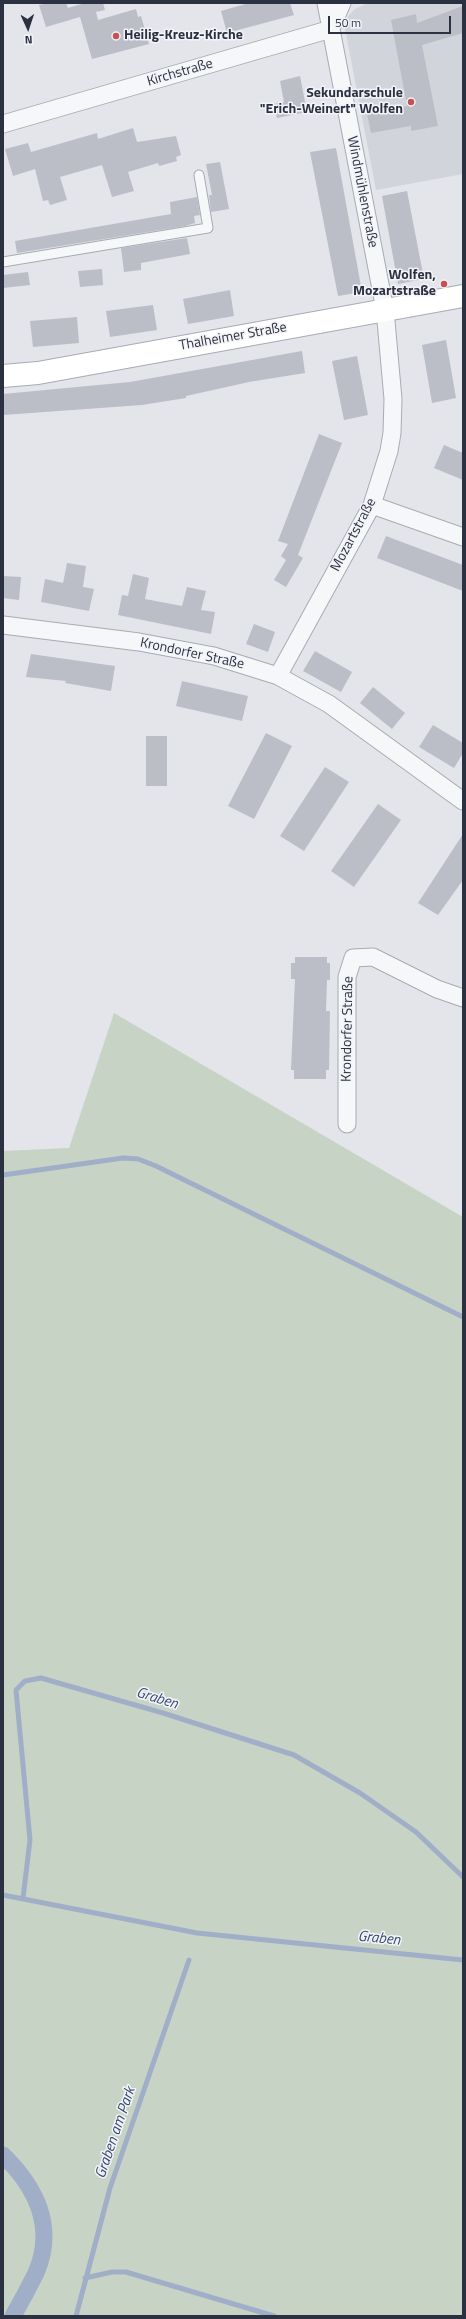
<!DOCTYPE html>
<html>
<head>
<meta charset="utf-8">
<style>
	body { margin:0 }
	#map { position:relative; width:466px; height:2319px; overflow:hidden; background:#e3e5eb; font-family:"Titillium Web",sans-serif }
	canvas { display:block }
	.frame { position:absolute; inset:0; border:4px solid #2c3142; pointer-events:none }
	.north { position:absolute; left:8px; top:8px; width:40px; height:40px; -webkit-text-stroke:3px #f3f4f8; paint-order:stroke; rotate:177deg; font-size:11px; font-weight:700; line-height:16px; text-align:center; color:#2c3142 }
	.north::after { content:''; display:block; margin:auto; width:14px; height:18px; background:#2c3142; clip-path:polygon(50% 0,100% 100%,50% 72%,0 100%) }
	.scale { position:absolute; left:328px; top:16px; width:123px; height:18px; box-sizing:border-box; border:2px solid #2c3142; border-top:0; padding-left:5px; font-size:12px; line-height:14px; white-space:nowrap; color:#2c3142; -webkit-text-stroke:3px #f3f4f8; paint-order:stroke }
</style>
</head>
<body>
<div id="map">
<canvas width="466" height="2319"></canvas>
<div class="frame"></div>
<div class="north">N</div>
<div class="scale">50 m</div>
</div>
<script>
const ctx = document.querySelector('canvas').getContext('2d');
ctx.lineJoin = 'round';
function paint(path, color) { ctx.fillStyle = color; ctx.fill(path, 'evenodd'); }
function trace(path, color, width, dash) { ctx.strokeStyle = color; ctx.lineWidth = width; ctx.lineCap = dash ? 'butt' : 'round'; ctx.setLineDash(dash || []); ctx.stroke(path); }
function write(font, color, halo, rows, align = 'center') {
  ctx.font = font + ' "Titillium Web",sans-serif'; ctx.lineWidth = 3; ctx.setLineDash([]); ctx.textBaseline = 'middle'; ctx.strokeStyle = halo; ctx.fillStyle = color; for (const [text, x, y, turn = 0] of rows) {
    ctx.save(); ctx.translate(x, y); ctx.rotate((+turn || 0) * Math.PI / 180); ctx.textAlign = isNaN(turn) ? turn : align; if (halo) ctx.strokeText(text, 0, 0); ctx.fillText(text, 0, 0); ctx.restore();
  }
}
paint(new Path2D(`
	M368,3h95v171l-87,16 -31,-161 1,-9 3,-5 6,-6z`), '#d2d4dc');
paint(new Path2D(`
	M114,1013l349,204v1099h-460v-1165l66,-3z`), '#c7d4c5');
trace(new Path2D(`
	M3,1175l120,-17 15,1 18,7 307,151
	M3,1895l194,38 266,27
	M23,1898l7,-58 -14,-150 9,-9 16,-3 122,35 131,42 66,38 56,39 47,45
	M85,2278l27,-6h14l148,44
	M76,2316l34,-128 79,-228`), '#a1aec8', 5);
trace(new Path2D(`
	M3,2155c33,32 53,72 33,118 -7,14 -15,29 -23,43`), '#a1aec8', 17);
paint(new Path2D(`
	M47,3h19l2,5 17,-5h18l2,7 -9,2 2,8 38,-11 2,8 3,-1 8,28 -57,15 -12,-42 -34,10 -7,-22z
	M249,3h41l4,12 -67,18 -6,-22z
	M463,6v27l-41,12 16,81 -27,5v-5l-40,7 -4,-19 40,-8 -16,-86 25,-6 1,9z
	M300,76l7,36 -30,6 -3,-14 10,-2 -4,-21z
	M133,128l4,14 39,-6 5,19 -5,2 1,4 -18,5 -1,-3 -30,9 6,19 -22,6 -10,-32 -42,12 7,23 -17,5 -2,-5 -5,1 -8,-32 -22,7 -8,-27 23,-6 3,9 66,-19 1,6z
	M336,148l26,144 -24,4 -28,-144z
	M220,162l9,47 -18,3 -2,-17h3l-6,-31z
	M407,191l17,88 -26,5 -16,-88z
	M197,197l3,18 -6,1 1,7 -10,3 -168,27 -2,-12 156,-27 -1,-12z
	M187,238l3,16 -49,9v7l-17,2 -3,-24z
	M102,269l1,16 -23,2 -2,-16z
	M28,272l2,13 -27,3v-13z
	M230,290l4,26 -46,8 -5,-25z
	M153,305l4,25 -47,7 -4,-26z
	M77,317l2,26 -46,4 -3,-26z
	M446,340l10,58 -24,5 -10,-58z
	M302,351l3,22 -56,9 -63,14v2l-44,7 -139,10v-21l127,-12z
	M357,356l11,59 -24,5 -12,-59z
	M319,434l23,9 -44,112 5,3 -17,29 -12,-7 12,-20 -5,-4 7,-12 -10,-3z
	M444,445l19,8v27l-29,-12z
	M386,536l77,29v26l-86,-33z
	M67,563l19,3 -3,21 11,2 -5,22 -48,-9 4,-23 18,4z
	M133,574l16,4 -4,21 37,7 5,-19 19,4 -5,19 14,2 -4,22 -93,-19 4,-20 6,1z
	M3,576l18,1 -2,23 -16,-2z
	M254,624l21,8 -7,20 -22,-8z
	M315,651l37,21 -11,20 -38,-21z
	M31,654l84,12 -4,25 -46,-8 1,-2 -40,-4z
	M182,681l66,15 -6,25 -66,-15z
	M373,687l32,26 -13,16 -32,-26z
	M433,725l30,18v10l-9,15 -35,-21z
	M266,733l26,13 -38,73 -26,-13z
	M146,736h21v50h-21z
	M325,767l24,15 -45,69 -24,-15z
	M378,804l23,16 -47,67 -23,-16z
	M463,834v46l-25,35 -20,-12z
	M295,957h32v6h3v17h-3l-1,31h4l-1,59h-3v9h-32v-9h-3l4,-91h-4v-16h4z`), '#bbbec7');
const lane = new Path2D(`
	M3,262l205,-34 -9,-53`);
const street = new Path2D(`
	M331,28l11,-25
	M3,124l328,-95
	M372,505l91,32
	M3,625l136,17 75,14 64,20 51,28 134,97
	M278,676l94,-171 17,-54 3,-18 1,-34 -8,-89 -59,-307
	M347,1124v-147l6,-19 20,-1 64,32 26,9`);
const secondary = new Path2D(`
	M3,376l35,-3 425,-77`);
trace(lane, '#a8abb5', 11);
trace(street, '#a8abb5', 19);
trace(secondary, '#a8abb5', 24);
trace(lane, '#f6f7f9', 9);
trace(street, '#f6f7f9', 17);
trace(secondary, '#fff', 22);
for (const [x, y, r, color] of [
	[116,36,4,"#c75152"],
	[411,102,4,"#c75152"],
	[444,284,4,"#c75152"]
]) { const dot = new Path2D(); dot.arc(x, y, r, 0, 2 * Math.PI); ctx.fillStyle = color; ctx.fill(dot); trace(dot, '#f3f4f8', 1.5); }
write('bold 14px', '#2c3142', '#f3f4f8', [
	["Heilig-Kreuz-Kirche",124,36,"left"],
	["Sekundarschule",403,94],
	["\"Erich-Weinert\" Wolfen",403,110],
	["Wolfen,",436,276],
	["Mozartstraße",436,292]
], 'right');
write('14px', '#2c3142', '#f3f4f8', [
	["Kirchstraße",180,73,-16],
	["Windmühlenstraße",362,192,79],
	["Thalheimer Straße",233,337,-10],
	["Mozartstraße",354,535,-62],
	["Krondorfer Straße",192,654,12],
	["Krondorfer Straße",348,1029,-89]
]);
write('italic 15px', '#384a74', '#f3f4f8', [
	["Graben",157,1699,17],
	["Graben",379,1939,6],
	["Graben am Park",116,2133,-71]
]);
</script>
</body>
</html>
